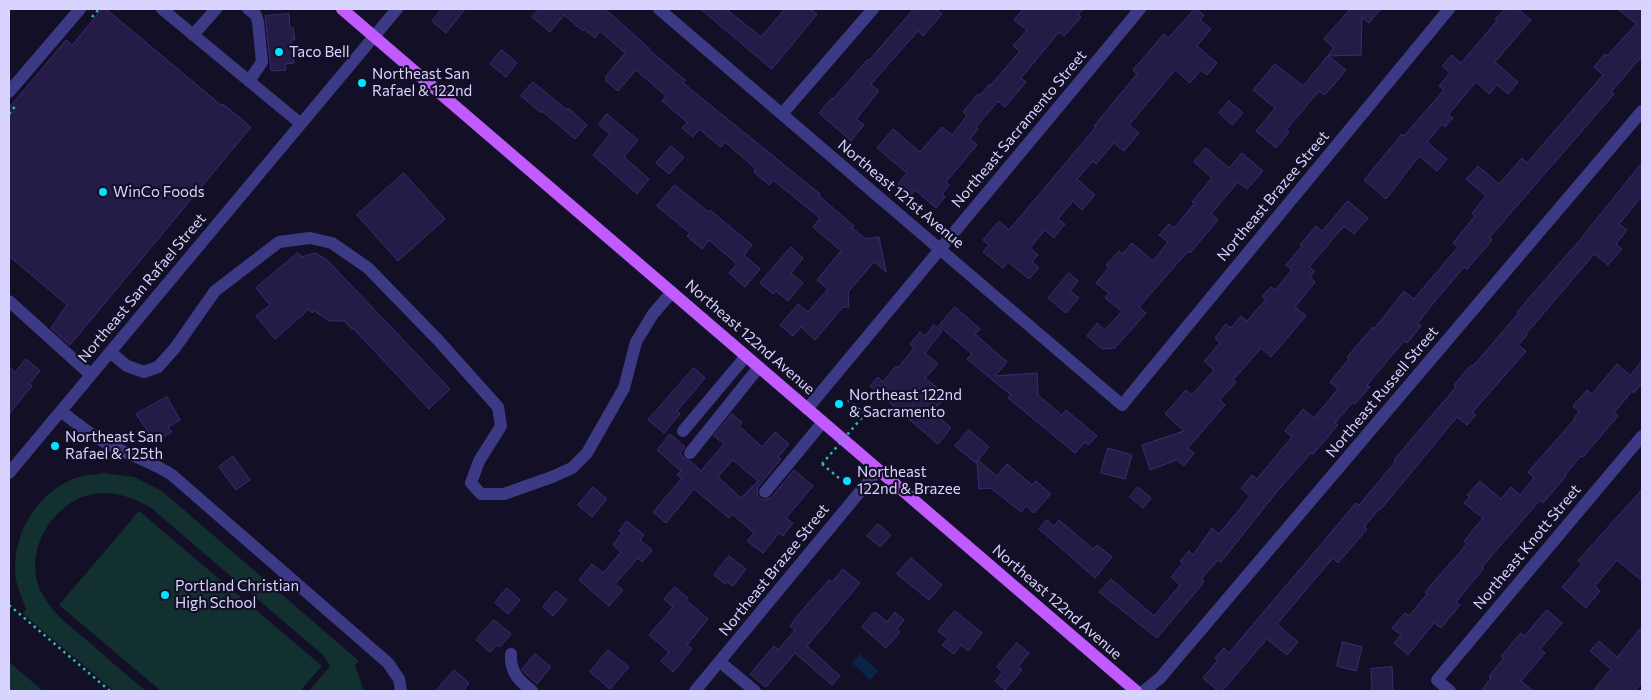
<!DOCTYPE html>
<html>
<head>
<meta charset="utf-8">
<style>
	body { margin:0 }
	#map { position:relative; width:1651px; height:700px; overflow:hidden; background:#130f26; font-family:Commissioner,sans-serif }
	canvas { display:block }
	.frame { position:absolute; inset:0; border:10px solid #d9d4ff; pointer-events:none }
</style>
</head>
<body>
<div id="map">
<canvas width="1651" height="700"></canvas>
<div class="frame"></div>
</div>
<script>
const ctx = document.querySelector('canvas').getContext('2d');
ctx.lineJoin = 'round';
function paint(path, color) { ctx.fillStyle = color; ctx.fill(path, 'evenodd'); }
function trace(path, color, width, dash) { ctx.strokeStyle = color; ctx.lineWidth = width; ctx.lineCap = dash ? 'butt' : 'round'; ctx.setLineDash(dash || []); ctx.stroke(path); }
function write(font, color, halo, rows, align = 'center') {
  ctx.font = font + ' Commissioner,sans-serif'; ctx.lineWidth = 4.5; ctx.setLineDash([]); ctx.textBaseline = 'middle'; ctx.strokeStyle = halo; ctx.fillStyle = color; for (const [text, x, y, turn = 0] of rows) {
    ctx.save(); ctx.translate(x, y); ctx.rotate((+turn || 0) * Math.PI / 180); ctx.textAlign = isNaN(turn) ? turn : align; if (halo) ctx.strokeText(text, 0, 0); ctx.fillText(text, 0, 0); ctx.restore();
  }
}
paint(new Path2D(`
	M103,473l31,4 28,14 197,170 -4,4 9,26h-55l21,-25 -6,-10 -174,-149c-14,-7 -26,-13 -43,-14 -49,-3 -89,59 -64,102 11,20 28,32 45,46 19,17 38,34 58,50h-32l-91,-77 3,-5c-3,-9 -8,-19 -10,-29 -6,-41 18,-85 57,-101 9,-4 20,-4 30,-6z
	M139,511l183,155 -22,25h-139l-102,-86z
	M9,662l34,29h-34z`), '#12302f');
paint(new Path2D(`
	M860,654l18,17 -8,9 -18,-17z`), '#0c2248');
const building = new Path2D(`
	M102,9h4l116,97 1,-2 28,23 -181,218 -19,-17 16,-23 -58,-49v-148l57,-68 6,5z
	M442,9h23l-19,24 -14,-12z
	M540,9h65l45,40 -1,1 36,30 -2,3 137,111 -1,2 35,30 -2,2 14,11 13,-2 7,35 -12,-10 -26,30 1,15h-6l-28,33 -14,-13 -8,9 -13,-11 18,-21 10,8 20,-23 -11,-9 24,-29 -28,-24 7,-9 -47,-38 -4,5 -15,-13 2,-3 -31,-27 -4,5 -22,-18 -6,8 -11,-9 5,-6 -25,-21 4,-5 -30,-26 -18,21 -12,-10v-5l19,-23 -25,-22 -5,7 -11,-9 -1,2 -19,-16 -14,17 -18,-15z
	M701,9h25l35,28 24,-28h25l7,5 -45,55z
	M914,9h21l7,5 -19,22 -5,-5 -47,53 8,7 -23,28 8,6 -13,16 -32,-28 13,-15 1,1 35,-40 1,1z
	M1024,9h59l-5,6 3,2 -17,19 -5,-4 -38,46 5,4 -21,25 -7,-6 -22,26 2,2 -8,10 7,6 -31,37 3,3 -7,9 3,3 -9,11 -21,-18 -4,5 -13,-11 9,-11 -30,-25 16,-19 27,23 22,-25 10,8 15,-19 -4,-4 15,-18 2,1 10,-11 1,1 29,-34 -7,-5 14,-16 -13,-10z
	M1195,9l9,6 -4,5 11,9 -14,17 20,17 -10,12 -6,-5 -11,13 -15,-13 -46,55 10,8 -15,18 -10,-8 -18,21 -3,-3 -16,18 18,16 -13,15 -9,-9 -15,18 7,5 -11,14 -9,-8 -15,18 8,7 -6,7 7,6 -10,11 -21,-17 -5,6 -20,-16 6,-7 -6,-5 16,-19 10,9 87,-103 -2,-1 43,-52 -4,-4 31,-36 4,4z
	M1351,9h30l-12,14 -7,-6 -1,38 -33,1 18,14 -21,25 -6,-4 -33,39 3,2 -13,16 -20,-17 19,-23 -22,-18 22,-26 28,22 31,-38 -10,-9z
	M1505,9h13l13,11 -36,42 23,20 -10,12 -11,-9 -8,9 -13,-12 -28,33 5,3 -8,9 -3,-3 -15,18 20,17 -10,12 -18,-15 -33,43 -22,-19 38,-46 2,2 40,-46 -5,-4 11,-13 -8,-7 10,-11 9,8 36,-42 -2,-1z
	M1618,9h24v47l-31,36 3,2 -125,144 3,2 -25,29 -3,-2 -29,34 -17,22 3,3 -14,17 -3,-2 -37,44 3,2 -15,17 -2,-2 -18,21 3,2 -25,29 -2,-1 -36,41 -54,68 -3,-2 -17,19 3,2 -5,7 -42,50 -58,-46 12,-13 43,37 26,-31 -9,-8 12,-14 -3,-2 9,-10 4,4 19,-27 7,6 20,-24 11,-14 -9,-8 11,-13 5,4 35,-42 -7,-6 18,-22 11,9 24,-29 -8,-7 19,-23 -2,-2 26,-30 1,2 30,-38 10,8 44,-52 -5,-4 22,-27 -3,-3 14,-17 -20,-17 12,-13 21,18 23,-26 5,5 76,-88 -9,-8 11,-13 2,2 29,-32z
	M289,14l1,14h3l2,12h-4l3,23 -9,1 1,6 -15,1 -6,-55z
	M502,50l15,13 -11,14 -16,-13z
	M533,82l34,28 1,-2 19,17 -12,14 -33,-28 -1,2 -20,-17z
	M1229,101l14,12 -11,12 -13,-12z
	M607,114l31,26 -14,17 25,22 -12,15 -44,-39 17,-21 -11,-9z
	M671,146l13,11 -15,17 -13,-11z
	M1206,148l23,20 13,-15 21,18 -16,18 -9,-7 -27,32 7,6 -28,33 -2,-2 -49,56 7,6 -31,35 -13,1 -15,-13 10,-13 8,7 17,-19 -17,-13 4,-5 -13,-10 13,-16 -3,-2 13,-14 3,3 10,-11 21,18 15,-19 -9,-7 10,-11 5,4 21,-25 -3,-1 20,-24 -18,-16z
	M1642,163v33l-23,28 8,6 -11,14 6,5 -14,16 -14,-11 -68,80 1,1 -9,10 8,6 -54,62 4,2 -9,10 -10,-8 -76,92 -1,-1 -16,19 3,2 -29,34 -5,-5 -56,66 21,18 -11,13 -20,-16 -45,52h-4l-15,-13 15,-18 -3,-2 9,-10 5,5 127,-150 3,2 37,-44 -2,-1 62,-73 -2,-2 17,-20 2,1 8,-9 37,-43 -1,-2 62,-71z
	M404,173l41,46 -47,42 -41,-46z
	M675,185l33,27 2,-2 42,35 -8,10 16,14 -15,18 -16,-14 8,-9 -28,-24 -7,9 -15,-13 3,-3 -33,-27z
	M1348,201l20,17 -14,16 -10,-8 -35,41 6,4 -5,6 5,5 -20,25 11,9 -35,41 -10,-9 -28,32 3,2 -16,18 5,5 -37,43 6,5 -10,13 -7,-6 -27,10 -8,-25 42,-14 -19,-17 21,-24 6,5 22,-25 -10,-9 16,-18 -5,-5 11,-14 5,4 10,-12 6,5 19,-22 -4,-3 9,-9 4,3 17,-20 -6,-5 16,-19 -2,-1 16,-19 6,5z
	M791,247l12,11 -12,15 12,10 -15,18 -12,-10 -3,3 -13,-11z
	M298,253l4,4 13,-4 12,7 123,129 -21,20 -76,-81 -1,1 -8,-8h-14l-16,-10 -2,2 -3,-4 -34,30 -19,-23 14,-11 -14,-17z
	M1069,273l9,8 -8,10 9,7 -13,15 -18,-15z
	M955,307l25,22 -5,5 32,28 -12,14 42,-3 1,22 24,20 4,-5 31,26 -9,9 -3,-3 -10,11 -67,-55 3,-3 -44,-36 5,-5 -33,-28z
	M934,325l8,6 -17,22 13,11 -13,14 22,18 -12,13 8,7 -2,3 10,9 -13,16 -68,-58 8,-9 5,5 13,-16 2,2 16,-20 -4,-4 10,-12 5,4z
	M26,359l14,12 -11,13 3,2 -23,28v-47l6,5z
	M1642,361v22l-8,10 -2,-2 -18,22 4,3 -35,41 -2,-1 -16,19 1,1 -23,27 -3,-3 -58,67 2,1 -28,34 4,3 -19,23 -7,-5 -26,32 -14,-12 7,-8 -9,-7 13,-15 4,3 18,-22 -2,-2 42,-48 -3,-3 19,-23 -19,-15 6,-6 -3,-2 13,-14 21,18 10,-12 9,8 14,-17 -6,-6 47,-53 -1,-1 5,-6 -6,-6 14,-16 5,4 25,-30 13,11z
	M694,368l11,10 -28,33 3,3 -16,19 -16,-13z
	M167,397l13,23 -12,7 4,5 -17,10 -19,-28z
	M732,414l10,8 -3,4 23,21 13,-15 14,12 -11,13 3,2 -23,28 -1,7 2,4 5,2 7,-2 23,-28 19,16 -27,32 7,5 -10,13 -4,-3 -16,20 -16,-12 7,-8 -22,-19 -3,4 -35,-29 -28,34 -13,-11 29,-34 -5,-3 4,-4 -24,-21 13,-16 15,13 -5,6 5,6 5,2 11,10 23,-27 -10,-8zM733,460l25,21 -17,17 -23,-21z
	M969,430l20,17 -11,13 19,16 10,-12 25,21 4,-4 15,13 -17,19 -8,-7 -5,6 -30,-24 -12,1 -2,-28 -1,2 -21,-17z
	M1108,448l24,7 -7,24 -24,-6z
	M233,456l17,24 -14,10 -17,-23z
	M593,487l14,12 -15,18 -14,-12z
	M1138,487l13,11 -8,10 -13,-11z
	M1642,490v91l-25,-21 -22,26 5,5 -14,17 -24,-21 20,-23 -4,-3z
	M1047,520l7,6 5,-6 34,29 4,-4 15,12 -17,21 -56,-49z
	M627,521l17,14 -4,5 12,10 -10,12 -4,-4 -23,26 8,6 -14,16 -30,-26 13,-16 11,9 18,-21 -8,-7 9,-12 -3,-2z
	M878,524l13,11 -11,12 -13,-11z
	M729,556l17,13 -13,17 -6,-4 -2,2 -11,-9z
	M911,558l31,27 -13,15 -32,-26z
	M843,569l17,14 -53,63 33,30 -8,9 -37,-32 -29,34 -16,-13 24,-28 4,4 17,-20 -5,-4 7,-10 32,-36 3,2z
	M675,587l13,11 -2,2 22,19 -21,26 5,4 -19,23 -12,-11 8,-9 -20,-17 24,-28 -9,-8z
	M507,588l13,12 -12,14 -13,-11z
	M556,591l11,9 -14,16 -10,-9z
	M1547,610l15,13 -22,26 5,4 -24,28 12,10h-52l10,-13 -2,-2 15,-18 -3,-2 20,-23 3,3z
	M955,611l27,22 -14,18 -7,-6 -7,9 -12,-9 6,-6 -10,-8z
	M875,612l12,10 8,-10 9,8 -7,9 3,3 -14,16 -24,-21z
	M494,620l17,14 -11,13 -3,-2 -7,7 -14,-12z
	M1642,627v55l-7,9h-42l18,-22 -21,-18 9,-10 18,16z
	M1343,642l19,5 -6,24 -19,-5z
	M1017,643l12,10 -11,14 4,3 -17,20 -10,-9 8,-9 -6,-5z
	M608,650l21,17 -19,22 -20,-17z
	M535,654l16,13 -14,17 -15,-14z
	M1392,667l1,24h-21l-1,-22z
	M454,670l15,13 -6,8h-27z`);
paint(building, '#241b47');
trace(building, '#3b2d73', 1);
trace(new Path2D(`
	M92,17l7,-8
	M9,114l7,-9
	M848,400l17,14
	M822,464l18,15
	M9,605l101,86`), '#2fb8b0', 2.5, [2.5, 4]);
trace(new Path2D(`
	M162,9l139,115
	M248,9l8,6 2,7 4,40 -13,19
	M659,9l463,396 327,-396
	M193,35l23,-26
	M9,92l71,-83
	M782,114l91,-105
	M9,301l82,74
	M110,352l17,14 17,6 14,-5 17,-19 40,-57 64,-49 31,-4 22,5 36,25 70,72 60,67 3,19 -22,35 -8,22 10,11h23l48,-17 20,-9 15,-15 37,-65 12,-46 17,-28 19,-22
	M807,409l333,-400
	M61,411c17,14 35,28 55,37 19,9 38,15 56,27l216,188 11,16 2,12
	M683,431l63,-75
	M690,453l69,-86
	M9,473l388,-464
	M765,492l58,-70
	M511,654c-1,18 7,26 21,37
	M720,662l35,29
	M695,691l183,-221
	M1144,691l16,-13 482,-567
	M1450,691l-13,-11 205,-244`), '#3d3a85', 12);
trace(new Path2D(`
	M342,9l794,682`), '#c25bff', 12);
trace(new Path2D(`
	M822,464l43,-50`), '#2fb8b0', 2.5, [2.5, 4]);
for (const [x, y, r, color] of [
	[279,52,5,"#00e5ff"],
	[362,83,5,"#00e5ff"],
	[103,192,5,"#00e5ff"],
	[839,404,5,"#00e5ff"],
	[55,446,5,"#00e5ff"],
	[847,481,5,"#00e5ff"],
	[165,595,5,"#00e5ff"]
]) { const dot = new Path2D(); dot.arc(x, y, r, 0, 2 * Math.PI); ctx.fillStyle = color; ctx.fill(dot); trace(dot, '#130f26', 2); }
write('15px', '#d9d4ff', '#130f26', [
	["Taco Bell",289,52],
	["Northeast San",372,74],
	["Rafael & 122nd",372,91],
	["WinCo Foods",113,192],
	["Northeast 122nd",849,395],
	["& Sacramento",849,412],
	["Northeast San",65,437],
	["Rafael & 125th",65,454],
	["Northeast",857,472],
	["122nd & Brazee",857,489],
	["Portland Christian",175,586],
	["High School",175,603]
], 'left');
write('15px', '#d9d4ff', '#130f26', [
	["Northeast Sacramento Street",1019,129,-50],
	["Northeast 121st Avenue",901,194,40],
	["Northeast Brazee Street",1273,196,-50],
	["Northeast San Rafael Street",142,288,-50],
	["Northeast 122nd Avenue",750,337,41],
	["Northeast Russell Street",1382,392,-50],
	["Northeast Knott Street",1527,547,-50],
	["Northeast Brazee Street",774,570,-51],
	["Northeast 122nd Avenue",1057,602,41]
]);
</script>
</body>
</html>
